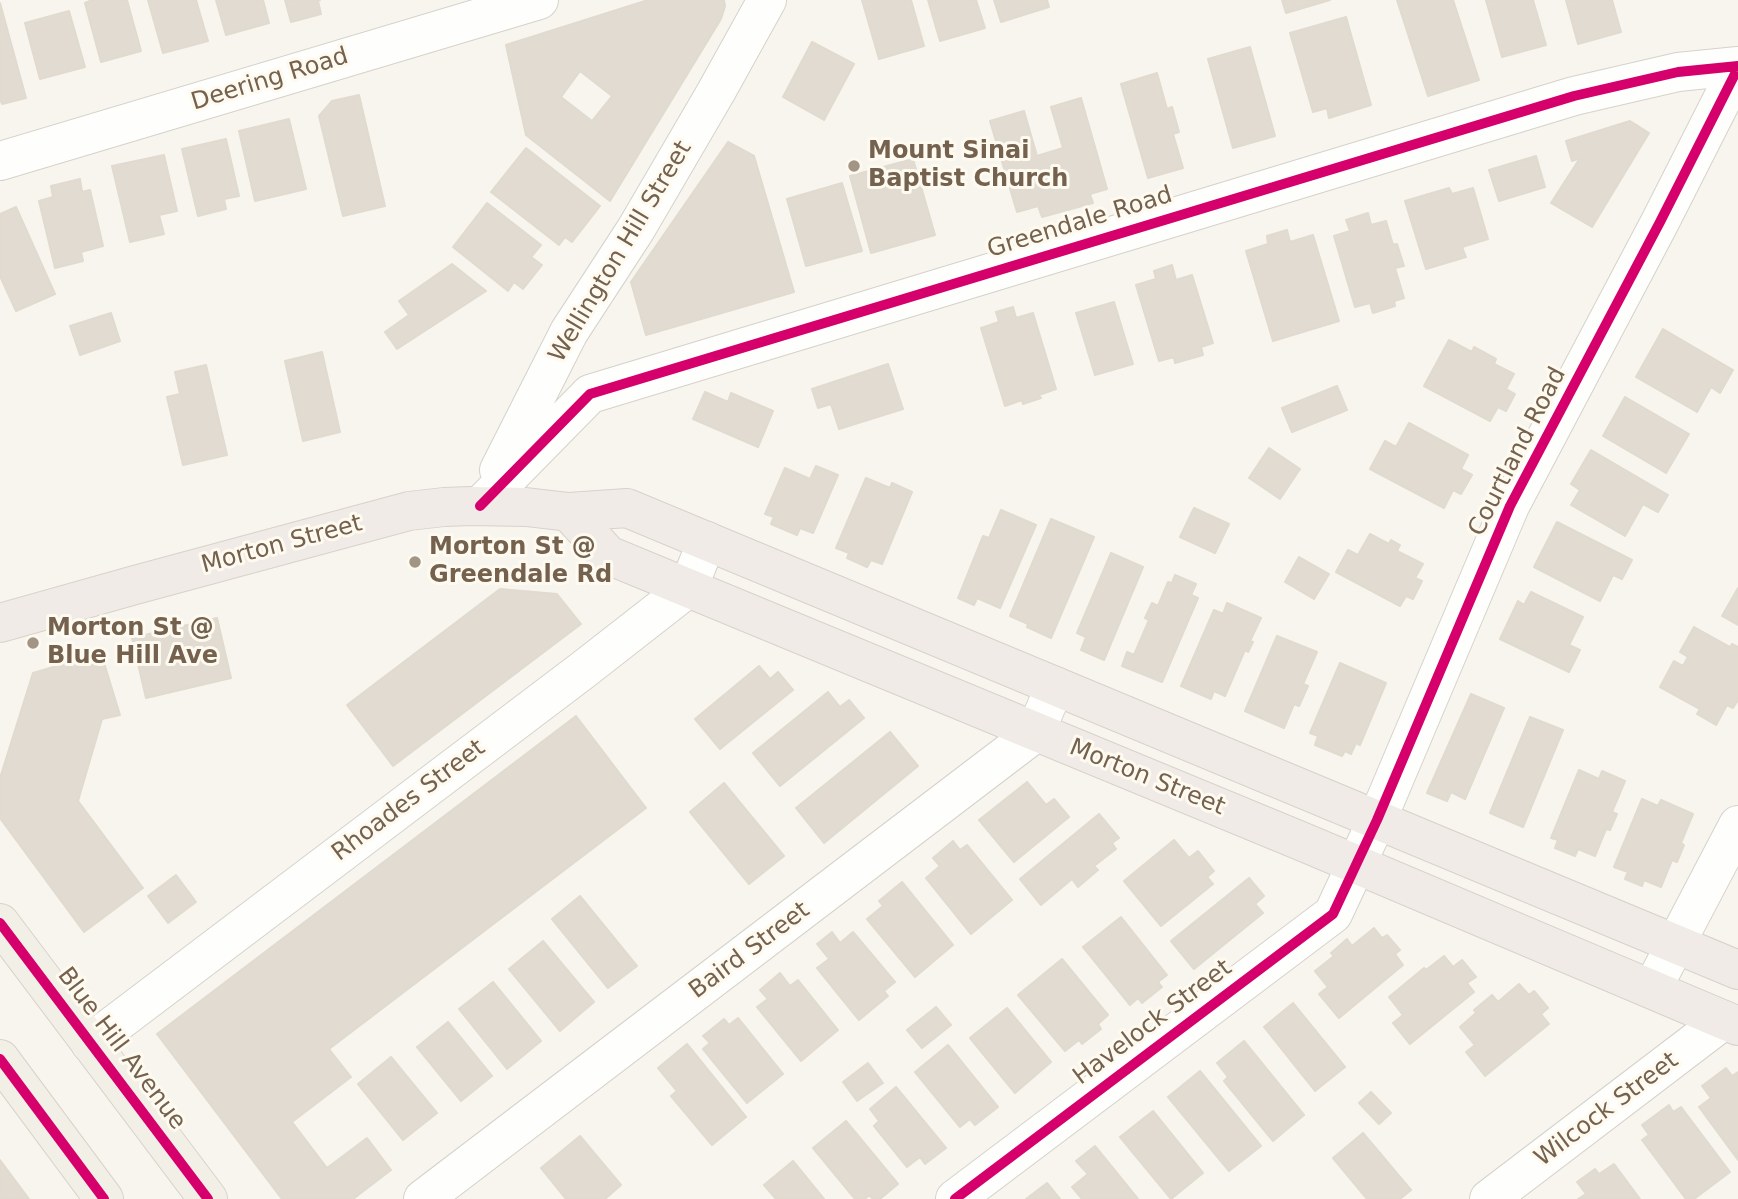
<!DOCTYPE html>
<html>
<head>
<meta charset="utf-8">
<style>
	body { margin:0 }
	canvas { display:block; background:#f7f5ed }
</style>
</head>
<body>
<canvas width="1738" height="1199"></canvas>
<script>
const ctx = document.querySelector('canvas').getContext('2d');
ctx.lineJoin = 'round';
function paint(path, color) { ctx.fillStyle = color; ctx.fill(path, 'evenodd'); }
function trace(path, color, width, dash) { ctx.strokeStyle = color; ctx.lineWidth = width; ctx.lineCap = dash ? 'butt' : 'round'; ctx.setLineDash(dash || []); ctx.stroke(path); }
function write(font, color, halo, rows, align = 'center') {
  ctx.font = font + ' "DejaVu Sans",sans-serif'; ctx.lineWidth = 6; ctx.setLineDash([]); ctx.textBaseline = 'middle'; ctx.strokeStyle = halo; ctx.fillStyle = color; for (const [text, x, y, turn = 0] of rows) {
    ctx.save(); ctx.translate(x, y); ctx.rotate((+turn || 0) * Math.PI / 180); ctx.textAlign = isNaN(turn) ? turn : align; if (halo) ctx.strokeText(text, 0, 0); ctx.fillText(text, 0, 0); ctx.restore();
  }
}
const building = new Path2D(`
	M127,0l14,51 -40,11 -16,-59 7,-3z
	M148,0h48l12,41 -45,12z
	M216,0h47l6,23 -43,12z
	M285,0h35l-2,1 3,13 -30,8z
	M648,0h76l1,6 -4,13 -111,182 -84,-66 -20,-90zM580,71l32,25 -20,25 -31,-24z
	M862,0h49l13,46 -45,13z
	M928,0h48l9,28 -45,13z
	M994,0h53l2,7 -48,15z
	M1282,0h48l-44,13z
	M1397,0h56l26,80 -51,16z
	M1486,0h47l13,45 -44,12z
	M1566,0h46l9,32 -43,12z
	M0,3l26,95 -24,6 -2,-5z
	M69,11l16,56 -45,12 -15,-56z
	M1346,17l25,88 -42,13 -2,-10 -14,4 -23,-79z
	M812,42l42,22 -30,56 -41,-23z
	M1250,47l25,89 -42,12 -25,-89z
	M1157,73l10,36 5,-2 7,25 -6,2 10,34 -35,10 -27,-94z
	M359,95l26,111 -42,10 -24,-100 13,-15z
	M1081,98l26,91 -17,5 3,9 -51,14 -4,-11 -21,6 -27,-91 34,-10 13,45 26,-8 -12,-41z
	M289,119l17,70 -51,12 -16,-70z
	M1630,121l19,12 -57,94 -41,-24 29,-45 -8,3 -6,-20z
	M226,139l13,57 -15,3 2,10 -28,7 -16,-67z
	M728,142l26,14 40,136 -148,43 -15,-53z
	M526,148l74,58 -28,36 -7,-5 -6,8 -68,-53z
	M164,155l13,56 -18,4 5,19 -34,8 -18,-76z
	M1536,156l9,31 -46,14 -10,-31z
	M913,159l22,76 -64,18 -21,-77z
	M80,179l2,13 8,-2 13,56 -22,6 2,9 -28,7 -16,-67 14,-4 -2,-11z
	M842,183l20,68 -56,15 -19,-67z
	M1449,188l3,6 21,-6 15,51 -26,8 4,10 -40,12 -21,-68z
	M487,203l54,42 -10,12 11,8 -19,24 -9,-7 -6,9 -55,-44z
	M16,207l39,87 -39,17 -16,-35v-62z
	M1368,213l3,12 15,-4 7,24 4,-1 7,22 -9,2 9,30 -10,3 1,5 -22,7 -3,-10 -15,4 -21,-71 16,-5 -4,-11z
	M1287,230l3,12 23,-7 26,86 -66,20 -27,-90 22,-7 -1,-8z
	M452,264l34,27 -89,58 -12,-17 24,-17 -10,-14z
	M1172,265l4,15 16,-5 21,68 -12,4 2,8 -28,8 -1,-6 -15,4 -23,-76 20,-6 -2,-8z
	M1114,302l19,62 -38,11 -19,-62z
	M1013,307l3,11 17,-5 23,76 -17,6 2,3 -18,6 -1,-4 -17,6 -24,-78 18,-6 -3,-10z
	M111,313l9,28 -40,14 -10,-29z
	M1663,329l70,41 -13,23 -9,-6 -14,25 -61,-35z
	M1449,340l23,12 2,-5 22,12 -2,5 20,10 -8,15 9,5 -9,17 -8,-4 -8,14 -66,-35z
	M322,352l18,80 -37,9 -18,-80z
	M888,364l15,45 -64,20 -8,-25 -13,4 -6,-19z
	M206,365l21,90 -44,10 -16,-68 13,-3 -5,-22z
	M1337,386l10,24 -55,22 -10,-24z
	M705,392l23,10 3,-9 42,18 -15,36 -65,-28z
	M1625,397l64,37 -23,39 -63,-37z
	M1409,423l59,32 -7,14 11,6 -11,19 -8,-4 -9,18 -74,-39 15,-28 11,6z
	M1269,448l31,21 -20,30 -31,-21z
	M1591,450l77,45 -10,17 -15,-8 -18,32 -54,-31 9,-15 -9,-6z
	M816,466l22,9 -25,58 -13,-5 -3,7 -26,-11 3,-7 -9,-3 20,-46 25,11z
	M866,478l24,10 2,-5 20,9 -30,72 -11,-4 -4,7 -20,-9 2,-5 -13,-5z
	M1194,508l35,16 -14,29 -35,-16z
	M1001,510l35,15 -36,83 -23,-10 -3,7 -16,-7 25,-62 6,2z
	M1051,519l43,18 -43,101 -24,-11 1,-3 -18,-8z
	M1557,522l75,38 -10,19 -9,-4 -13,26 -66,-34z
	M1370,534l19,10 2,-4 9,5 -3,6 26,13 -8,14 7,3 -9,18 -7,-3 -6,10 -64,-34 12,-22 10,5z
	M1111,553l32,14 -39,93 -23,-10 5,-13 -9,-4z
	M1299,557l30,17 -15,25 -29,-17z
	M1175,575l21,9 -5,11 7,3 -36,84 -40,-16 5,-14 7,3 15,-35 -4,-2 7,-15 6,3 10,-24 4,1z
	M1738,588v37l-16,-9z
	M500,589l57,5 24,30 -188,142 -46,-61z
	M1531,592l52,25 -14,28 11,5 -11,22 -69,-33 18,-38 6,4z
	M1227,603l34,15 -11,23 3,1 -5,10 -3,-2 -20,46 -11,-5 -3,8 -30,-13 33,-76 9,4z
	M217,618l14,60 -85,20 -14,-60z
	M1694,627l36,20 2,-3 6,3v53l-5,8 -6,-3 -11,20 -19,-11 3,-5 -40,-22 14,-26 9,5 5,-9 -8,-5z
	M1277,636l40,16 -14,32 5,2 -9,20 -5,-2 -10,24 -39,-17z
	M101,653l19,62 -18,4 -24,82 65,87 -59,44 -84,-114v-40l33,-105z
	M1340,663l46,20 -26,62 -4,-2 -5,11 -6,-3 -3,5 -27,-11 3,-9 -8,-3z
	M759,666l11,13 8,-7 15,18 -73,59 -25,-30z
	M828,692l12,15 9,-7 15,18 -84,68 -27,-33z
	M1471,694l33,14 -39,91 -14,-7 -4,9 -20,-8z
	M576,716l70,92 -317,241 22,28 -59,45 35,46 40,-30 24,32 -38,29h-71l-125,-165z
	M1530,717l33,13 -40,97 -33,-14z
	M890,732l28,34 -94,77 -28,-35z
	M1579,770l20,9 3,-8 23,10 -13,31 5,2 -7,16 -4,-1 -11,27 -17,-7 -3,7 -20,-8 3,-8 -7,-2z
	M1027,782l19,23 8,-6 15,18 -55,45 -35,-42z
	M724,783l60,73 -35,28 -59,-72z
	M1642,799l16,7 3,-6 32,14 -12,29 3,2 -7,17 -5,-2 -11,27 -17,-7 -2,6 -17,-7 3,-7 -14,-5z
	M1099,814l20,24 -7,5 4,6 -22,17 4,4 -20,17 -6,-8 -31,26 -21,-26z
	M1174,840l15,18 9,-7 16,20 -7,6 6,7 -52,42 -37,-45z
	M953,841l7,9 7,-5 45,55 -41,34 -45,-56 14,-12 -7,-8z
	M176,875l20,27 -28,21 -20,-27z
	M1249,878l15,18 -9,8 8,9 -69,56 -23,-28z
	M902,882l51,63 -38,32 -48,-58 16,-13 -4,-5z
	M580,896l57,70 -29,22 -56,-69z
	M1121,917l46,58 -9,7 4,5 -20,16 -4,-5 -8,7 -47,-58z
	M1374,928l8,10 5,-3 13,15 -5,4 8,11 -64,53 -20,-24 9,-7 -13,-16 19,-15 -3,-3 16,-14 5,7z
	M832,932l8,11 13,-11 42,50 -11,9 4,5 -29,24 -42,-52 12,-9 -12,-15z
	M543,941l51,61 -34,29 -51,-62z
	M1444,956l9,11 9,-7 14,17 -9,6 7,9 -64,52 -17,-21 10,-8 -14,-18 35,-29 2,2z
	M1062,959l46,56 -10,9 3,5 -19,15 -3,-4 -14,11 -47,-56z
	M780,973l10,13 8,-6 40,50 -37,31 -44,-54 11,-8 -8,-9z
	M493,982l48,59 -34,28 -48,-60z
	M1519,984l10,11 5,-4 14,17 -7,6 8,10 -64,52 -19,-24 9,-7 -15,-18 16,-14 -2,-3 18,-15 6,7z
	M1293,1003l52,64 -30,24 -51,-64z
	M936,1007l15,18 -29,23 -15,-18z
	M1007,1008l44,54 -36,31 -45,-55z
	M738,1018l45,56 -36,29 -44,-54 7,-6 -7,-7 21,-17 5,6z
	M448,1022l44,54 -31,25 -44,-54z
	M1244,1041l60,74 -31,26 -49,-60 4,-4 -11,-14z
	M687,1044l59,73 -34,28 -41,-49 6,-5 -19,-23z
	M948,1045l50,62 -23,18 -5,-6 -10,8 -45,-55z
	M391,1057l46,56 -34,27 -45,-56z
	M868,1063l15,20 -26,18 -14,-19z
	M1726,1068l6,8 6,-4v88l-39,-53 12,-9 -9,-12z
	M1200,1071l61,75 -32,25 -61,-74z
	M896,1087l50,61 -21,16 -5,-7 -13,10 -33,-41 5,-5 -9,-12z
	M1371,1092l20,21 -12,11 -20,-21z
	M1669,1105l4,7 8,-5 49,65 -36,27h-8l-44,-59 7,-5 -7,-10z
	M1153,1111l50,62 -32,26 -51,-62z
	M846,1121l52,63 -18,15h-7l-4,-4 -4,4h-10l-42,-51z
	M1363,1133l48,57 -11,9h-33l-34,-41z
	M580,1136l41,49 -16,14h-39l-25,-31z
	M1095,1146l43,53h-56l-10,-12 16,-13 -12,-13z
	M0,1160l29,39h-29z
	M793,1161l31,38h-48l-12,-14z
	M1614,1164l26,35h-62l8,-5 -9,-12 18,-13 4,5z
	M1047,1183l13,16h-34z`);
paint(building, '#e1dbd2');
trace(building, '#e0dacf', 2);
const minor = new Path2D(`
	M0,161l539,-161
	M499,470l70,-138 67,-103 80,-137 51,-92
	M480,506l110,-112 984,-298 104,-24 60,-6
	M1652,989l86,-164
	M90,1043l493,-373 105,-82 19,-47
	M423,1199l612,-466 20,-47
	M955,1199l378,-285 44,-94 133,-314 150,-284 78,-154
	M1489,1199l235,-179`);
const major = new Path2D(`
	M0,923l208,276
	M0,1059l104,140`);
const highway = new Path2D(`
	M569,512l39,43 700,289 430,182
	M0,623l135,-38 274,-74 35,-4 27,-1 55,1 43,5 58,-4 1111,462`);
trace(minor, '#d6d2cb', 40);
trace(major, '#d8d2cb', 40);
trace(highway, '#d8d2cb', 40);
trace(minor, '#fefefc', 38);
trace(major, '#f2efe6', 38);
trace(highway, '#f0ebe6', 38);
trace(new Path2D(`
	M480,506l110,-112 984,-298 104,-24 60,-6
	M0,923l208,276
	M0,1059l104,140
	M955,1199l378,-285 44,-94 133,-314 150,-284 78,-154`), '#d6006c', 10);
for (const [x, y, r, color] of [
	[854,166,7,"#a29586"],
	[415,562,7,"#a29586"],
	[33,643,7,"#a29586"]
]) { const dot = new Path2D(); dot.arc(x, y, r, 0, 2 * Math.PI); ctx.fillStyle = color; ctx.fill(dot); trace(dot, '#fefaef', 2.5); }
write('24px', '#74614e', '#fefaef', [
	["Deering Road",270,80,-17],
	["Greendale Road",1080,223,-17],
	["Wellington Hill Street",621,252,-59],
	["Courtland Road",1518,452,-63],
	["Morton Street",282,545,-15],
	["Morton Street",1147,778,22],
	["Rhoades Street",409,801,-37],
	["Baird Street",750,951,-37],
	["Havelock Street",1153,1023,-37],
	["Blue Hill Avenue",121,1049,53],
	["Wilcock Street",1607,1110,-37]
]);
write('bold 24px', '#74614e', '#fefaef', [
	["Mount Sinai",868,152],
	["Baptist Church",868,180],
	["Morton St @",429,548],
	["Greendale Rd",429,576],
	["Morton St @",47,629],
	["Blue Hill Ave",47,657]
], 'left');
</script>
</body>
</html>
